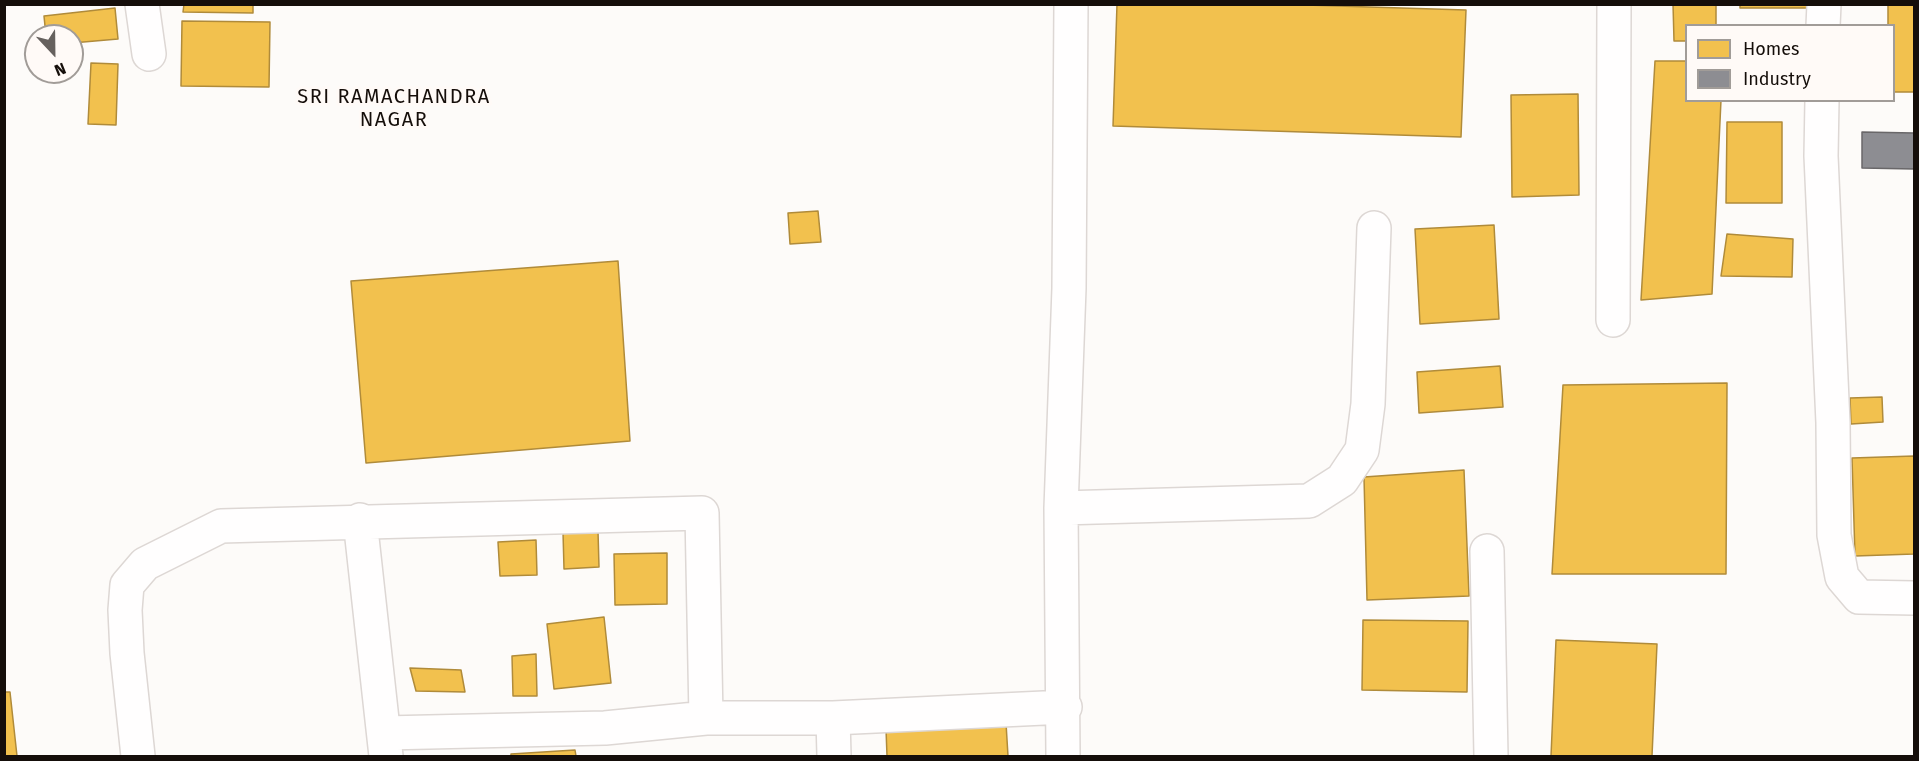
<!DOCTYPE html>
<html>
<head>
<meta charset="utf-8">
<style>
	body { margin:0 }
	#map { position:relative; width:1919px; height:761px; overflow:hidden; background:#fdfbf9; font-family:"Fira Sans",sans-serif }
	canvas { display:block }
	.frame { position:absolute; inset:0; border:6px solid #150e0a; pointer-events:none }
	.legend { position:absolute; left:1685px; top:24px; width:210px; height:78px; box-sizing:border-box; background:#fffaf7; border:2px solid #a19c98; margin:0; padding:8px 10px; list-style:none; font-size:18px; color:#150e0a }
	.legend li { display:flex; align-items:center; gap:12px; height:30px }
	.legend b { width:30px; border:2px solid #a19c98 }
	.north { position:absolute; left:24px; top:24px; width:60px; height:60px; box-sizing:border-box; background:#fffaf7; border:2px solid #a19c98; border-radius:50%; rotate:158deg; font-size:16px; font-weight:700; line-height:24px; text-align:center; color:#150e0a }
	.north::after { content:''; display:block; margin:auto; width:21px; height:27px; background:#66615e; clip-path:polygon(50% 0,100% 100%,50% 72%,0 100%) }
</style>
</head>
<body>
<div id="map">
<canvas width="1919" height="761"></canvas>
<div class="frame"></div>
<ul class="legend">
<li><b style="height:16px;background:#f2c14e"></b>Homes</li>
<li><b style="height:16px;background:#8d8d92"></b>Industry</li>
</ul>
<div class="north">N</div>
</div>
<script>
const ctx = document.querySelector('canvas').getContext('2d');
ctx.lineJoin = 'round';
function paint(path, color) { ctx.fillStyle = color; ctx.fill(path, 'evenodd'); }
function trace(path, color, width, dash) { ctx.strokeStyle = color; ctx.lineWidth = width; ctx.lineCap = dash ? 'butt' : 'round'; ctx.setLineDash(dash || []); ctx.stroke(path); }
function write(font, color, halo, rows, align = 'center') {
  ctx.font = font + ' "Fira Sans",sans-serif'; ctx.lineWidth = 6; ctx.setLineDash([]); ctx.textBaseline = 'middle'; ctx.strokeStyle = halo; ctx.fillStyle = color; for (const [text, x, y, turn = 0] of rows) {
    ctx.save(); ctx.translate(x, y); ctx.rotate((+turn || 0) * Math.PI / 180); ctx.textAlign = isNaN(turn) ? turn : align; if (halo) ctx.strokeText(text, 0, 0); ctx.fillText(text, 0, 0); ctx.restore();
  }
}
const homes = new Path2D(`
	M184,4h69v9l-70,-1z
	M1117,4h156l193,6 -5,127 -348,-11z
	M1673,4h43v22h-30v15h-12z
	M1740,4h72v4h-72z
	M1888,4h26v88h-20v-66h-6z
	M115,8l3,31 -46,4v-7h-26l-2,-20z
	M182,21l88,1 -1,65 -88,-1z
	M1655,61h31v39h35l-9,194 -71,6z
	M91,63l27,1 -2,61 -28,-1z
	M1578,94l1,101 -67,2 -1,-102z
	M1727,122h55v81h-56z
	M818,211l3,31 -31,2 -2,-31z
	M1494,225l5,94 -79,5 -5,-95z
	M1727,234l66,5 -1,38 -71,-1z
	M618,261l12,180 -264,22 -15,-182z
	M1500,366l3,41 -84,6 -2,-41z
	M1727,383l-1,191h-174l11,-189z
	M1882,397l1,25 -32,2 -1,-26z
	M1914,456v98l-59,2 -3,-98z
	M1464,470l5,126 -102,4 -3,-123z
	M598,531l1,36 -35,2 -1,-37z
	M536,540l1,35 -37,1 -2,-34z
	M667,553v51l-52,1 -1,-51z
	M604,617l7,66 -57,6 -7,-65z
	M1363,620l105,1 -1,71 -105,-2z
	M1556,640l101,4 -5,112h-101z
	M536,654l1,42h-24l-1,-40z
	M410,668l51,2 4,22 -49,-1z
	M4,692h6l7,64h-13z
	M1006,723l2,33h-121l-1,-27z
	M575,750l1,6h-65v-2z`);
paint(homes, '#f2c14e');
trace(homes, '#b08b3a', 1.5);
const industry = new Path2D(`
	M1862,132l52,1v36l-52,-1z`);
paint(industry, '#8d8d92');
trace(industry, '#696769', 1.5);
const minor = new Path2D(`
	M142,4l7,50
	M1823,26l1,-22
	M1822,100l-1,56 12,267 1,112 8,42 17,20 55,1
	M1613,320l1,-316
	M1061,508l248,-7 33,-21 20,-30 6,-46 6,-176
	M360,520l26,236
	M1487,551l4,205
	M833,718l1,38
	M385,733l220,-5 101,-10h127l232,-11
	M138,756l-11,-103 -2,-43 2,-25 18,-21 76,-38 481,-13 4,205
	M1063,756l-2,-248 8,-220 2,-284`);
trace(minor, '#ddd7d4', 36);
trace(minor, '#fffefe', 33);
ctx.letterSpacing = '1.5px';
write('20px', '#150e0a', '#fffaf7', [
	["SRI RAMACHANDRA",394,97],
	["NAGAR",394,120]
]);
ctx.letterSpacing = '0px';
</script>
</body>
</html>
